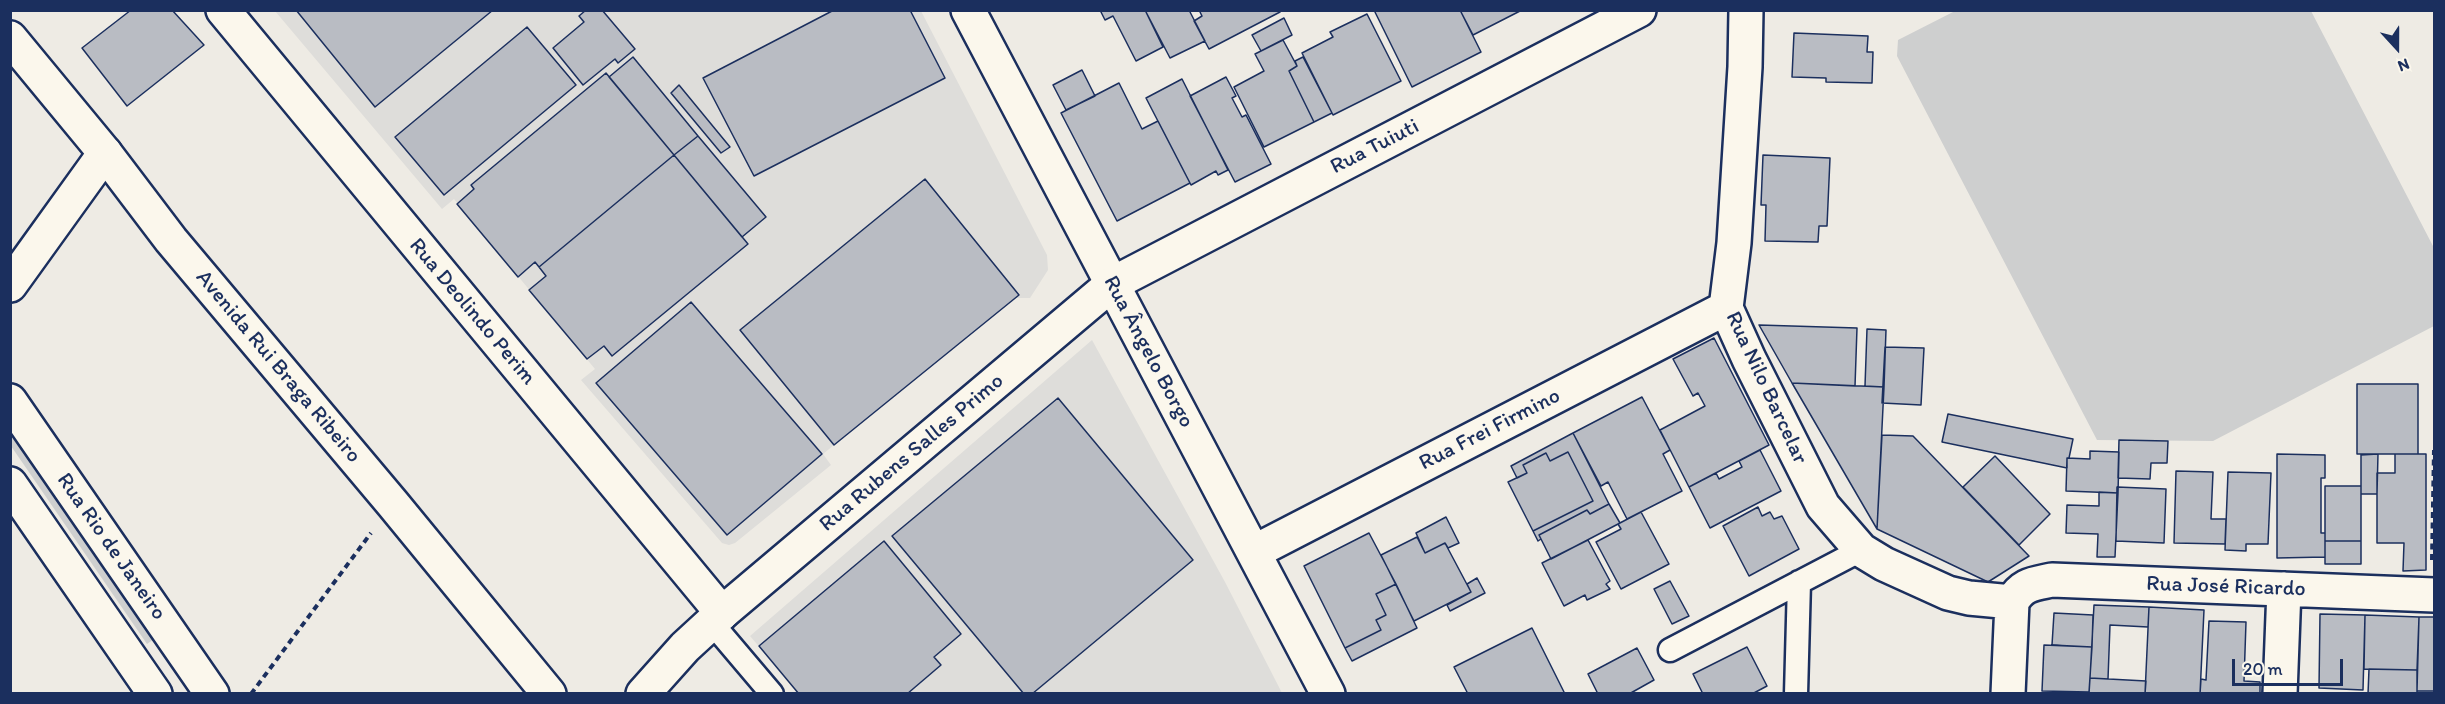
<!DOCTYPE html>
<html>
<head>
<meta charset="utf-8">
<style>
	body { margin:0 }
	#map { position:relative; width:2445px; height:704px; overflow:hidden; background:#eeebe4; font-family:Itim,sans-serif }
	canvas { display:block }
	.frame { position:absolute; inset:0; border:12px solid #1b2f5e; pointer-events:none }
	.north { position:absolute; left:2367px; top:18px; width:60px; height:60px; -webkit-text-stroke:4px #fbf7ec; paint-order:stroke; rotate:159deg; font-size:16px; font-weight:700; line-height:24px; text-align:center; color:#1b2f5e }
	.north::after { content:''; display:block; margin:auto; width:21px; height:27px; background:#1b2f5e; clip-path:polygon(50% 0,100% 100%,50% 72%,0 100%) }
	.scale { position:absolute; left:2232px; top:659px; width:111px; height:27px; box-sizing:border-box; border:3px solid #1b2f5e; border-top:0; padding-left:8px; font-size:18px; line-height:21px; white-space:nowrap; color:#1b2f5e; -webkit-text-stroke:4px #fbf7ec; paint-order:stroke }
</style>
</head>
<body>
<div id="map">
<canvas width="2445" height="704"></canvas>
<div class="frame"></div>
<div class="north">N</div>
<div class="scale">20 m</div>
</div>
<script>
const ctx = document.querySelector('canvas').getContext('2d');
ctx.lineJoin = 'round';
function paint(path, color) { ctx.fillStyle = color; ctx.fill(path, 'evenodd'); }
function trace(path, color, width, dash) { ctx.strokeStyle = color; ctx.lineWidth = width; ctx.lineCap = dash ? 'butt' : 'round'; ctx.setLineDash(dash || []); ctx.stroke(path); }
function write(font, color, halo, rows, align = 'center') {
  ctx.font = font + ' Itim,sans-serif'; ctx.lineWidth = 6; ctx.setLineDash([]); ctx.textBaseline = 'middle'; ctx.strokeStyle = halo; ctx.fillStyle = color; for (const [text, x, y, turn = 0] of rows) {
    ctx.save(); ctx.translate(x, y); ctx.rotate((+turn || 0) * Math.PI / 180); ctx.textAlign = isNaN(turn) ? turn : align; if (halo) ctx.strokeText(text, 0, 0); ctx.fillText(text, 0, 0); ctx.restore();
  }
}
paint(new Path2D(`
	M275,11h646l126,244 1,15 -18,28h-16l-191,156 8,11 -96,78 -6,2 -7,-2 -141,-163 14,-11 -141,-170 -12,10z
	M1092,340l133,242 57,111h-483l-49,-57z`), '#deddda');
paint(new Path2D(`
	M1955,11h356l123,237v78l-221,115 -116,-1 -200,-384 1,-16z
	M10,425l147,212 -10,7 -136,-198z`), '#cecfcf');
const building = new Path2D(`
	M131,10h41l32,35 -77,61 -45,-58z
	M296,10h197l-118,97z
	M586,10h16l33,39 -17,14 -3,-4 -32,26 -30,-37 31,-26 -5,-6z
	M834,10h76l35,68 -191,98 -51,-98z
	M1100,10h45l18,37 -27,14 -23,-45 -8,4z
	M1145,10h44l16,31 -35,17z
	M1199,10h81v2l-71,37 -15,-28 8,-5z
	M1374,10h86l21,42 -69,35z
	M1460,10h62l-49,25z
	M1367,14l34,67 -68,34 -31,-62 31,-16 -3,-5z
	M1284,18l8,17 -31,16 -9,-16z
	M527,27l49,58 -132,110 -49,-58z
	M1794,33l74,3 -1,16h6l-1,31 -46,-1v-4l-34,-1z
	M1283,40l14,26 -8,5 25,51 -50,25 -30,-60 30,-16 -9,-17z
	M633,57l65,79 -24,19 -65,-78z
	M1303,57l29,56 -18,9 -25,-51 8,-5 -2,-5z
	M1082,70l13,26 -29,14 -13,-25z
	M606,73l68,82 -135,112 -4,-5 -17,15 -61,-73 17,-15 -3,-4z
	M1226,77l10,19 -4,2 10,19 4,-2 25,49 -36,18 -45,-86z
	M1182,79l46,91 -10,5 -2,-4 -25,14 -45,-87z
	M1119,83l23,46 16,-8 32,62 -73,38 -56,-108z
	M679,85l51,62 -9,6 -50,-60z
	M698,136l68,81 -24,20 -68,-82z
	M674,155l74,89 -136,112 -8,-10 -17,13 -58,-69 17,-14 -7,-9z
	M1763,155l67,3 -3,68h-8l-1,16 -53,-1 1,-36h-5z
	M925,179l94,116 -185,150 -94,-115z
	M691,302l131,152 -95,81 -131,-152z
	M1759,325l98,3 -2,58 -63,-3z
	M1867,329l19,1 -2,57 -19,-1z
	M1714,338l55,107 -80,42 -29,-57 45,-24 -7,-13 -5,3 -20,-37z
	M1885,347l39,1 -3,57 -39,-2z
	M1792,383l92,4 -7,142z
	M2357,384h61v70h-61z
	M1642,397l28,53 -7,4 19,37 -55,28 -19,-37 -7,4 -28,-53z
	M1058,398l135,162 -161,134h-8l-132,-158z
	M1948,414l125,25 -4,19h-2v10l-125,-26z
	M1573,433l36,71 -19,10 -3,-4 -48,25 2,4 -3,2 -5,-10 60,-30 -25,-49 -18,9 -4,-8 -23,12 4,8 -10,5 -6,-12z
	M1882,435l31,1 116,120 -41,26 -111,-53z
	M2119,440l49,1 -1,22h-16l-1,16 -32,-1z
	M1760,450l21,41 -71,37 -21,-41 27,-14 3,6 23,-12 -3,-6z
	M2090,451l29,1 -1,41 -52,-2 1,-33 23,1z
	M1568,452l25,49 -60,30 -25,-49 19,-9 -4,-8 23,-12 4,8z
	M2277,454l48,1v23h-4v55h4v24l-48,1z
	M2378,454l-1,40h-16v-39z
	M2395,454h31v116l-23,1 1,-28h-27v-70h18z
	M1995,456l55,58 -31,31 -56,-58z
	M2176,471l37,1 -2,47h15l-1,25 -51,-1z
	M2228,472l43,1 -3,71h-22v7l-21,-1z
	M2325,486h36v55h-36z
	M2117,487l49,2 -2,54 -48,-2z
	M2099,492l19,1 -3,64h-18l1,-23 -32,-1 1,-28 32,1z
	M1609,504l11,19 -69,36 -12,-24 48,-25 3,4z
	M1758,507l4,9 8,-4 4,7 8,-3 17,33 -50,27 -26,-50z
	M1641,512l28,52 -48,25 -25,-47 25,-13 -3,-5z
	M1446,517l13,26 -11,5 -3,-5 -20,10 -9,-20z
	M1369,533l27,51 -20,10 10,21 -10,5 5,10 -36,18 -41,-82z
	M1417,537l8,16 20,-10 26,49 -57,29 -33,-66z
	M1588,540l22,41 -4,3 4,5 -23,11 -2,-5 -21,11 -22,-43z
	M884,541l77,93 -27,23 7,8 -34,29h-108l-40,-48z
	M2325,541h36v23h-36z
	M1477,578l8,15 -35,18 -3,-6 24,-13 -4,-8z
	M1670,581l19,35 -17,8 -18,-35z
	M1396,584l21,44 -65,33 -7,-13 36,-18 -5,-10 10,-5 -10,-21z
	M2094,605l55,2 -1,20 -38,-2 -2,54 -18,-1z
	M2149,607l55,3 -4,84h-55z
	M2054,613l39,2 -1,32 -40,-2z
	M2320,614l45,1 -2,75 -44,-2z
	M2365,615l54,2 -2,53 -53,-1z
	M2419,617h15v74h-17z
	M2209,621l37,1 -2,59 16,1v12h-60l1,-15 5,1z
	M1532,628l33,66h-97l-14,-27z
	M2044,645l48,2 -3,45 -47,-1z
	M1747,647l20,39 -15,8h-49l-10,-20z
	M1637,648l17,32 -25,14h-31l-10,-20z
	M2369,669l48,1v24h-49z
	M2090,678l56,3 -1,13h-56z
	M2417,691h17v3h-17z`);
paint(building, '#b9bcc3');
trace(building, '#1b2f5e', 1.5);
const service = new Path2D(`
	M711,622l61,72
	M1670,650l191,-100
	M1796,694l3,-112`);
const minor = new Path2D(`
	M223,10l499,603
	M968,10l360,684
	M1746,10l-1,57 -11,176 -8,65 23,51 74,147 38,44 23,14 64,29 21,5 43,4
	M10,285l95,-132
	M10,401l202,293
	M10,484l145,210
	M1254,552l472,-244
	M2008,694l4,-92c10,-18 21,-18 40,-22l382,15
	M2280,694l4,-105`);
const tertiary = new Path2D(`
	M643,694l42,-47 37,-34 390,-329 527,-274`);
const secondary = new Path2D(`
	M10,38l95,115 66,87 222,264 156,190`);
trace(service, '#1b2f5e', 27);
trace(minor, '#1b2f5e', 38);
trace(tertiary, '#1b2f5e', 38);
trace(secondary, '#1b2f5e', 38);
trace(new Path2D(`
	M2432,560l2,-110
	M251,694l120,-161`), '#1b2f5e', 4, [6, 4.5]);
trace(service, '#fbf7ec', 22);
trace(minor, '#fbf7ec', 33);
trace(tertiary, '#fbf7ec', 33);
trace(secondary, '#fbf7ec', 33);
write('22px', '#1b2f5e', '#fbf7ec', [
	["Rua Tuiuti",1375,147,-27],
	["Rua Deolindo Perim",472,312,50],
	["Rua Ângelo Borgo",1148,352,62],
	["Avenida Rui Braga Ribeiro",278,367,50],
	["Rua Nilo Barcelar",1766,388,65],
	["Rua Frei Firmino",1490,430,-27],
	["Rua Rubens Salles Primo",912,453,-40],
	["Rua Rio de Janeiro",111,547,55],
	["Rua José Ricardo",2226,587,2]
]);
</script>
</body>
</html>
